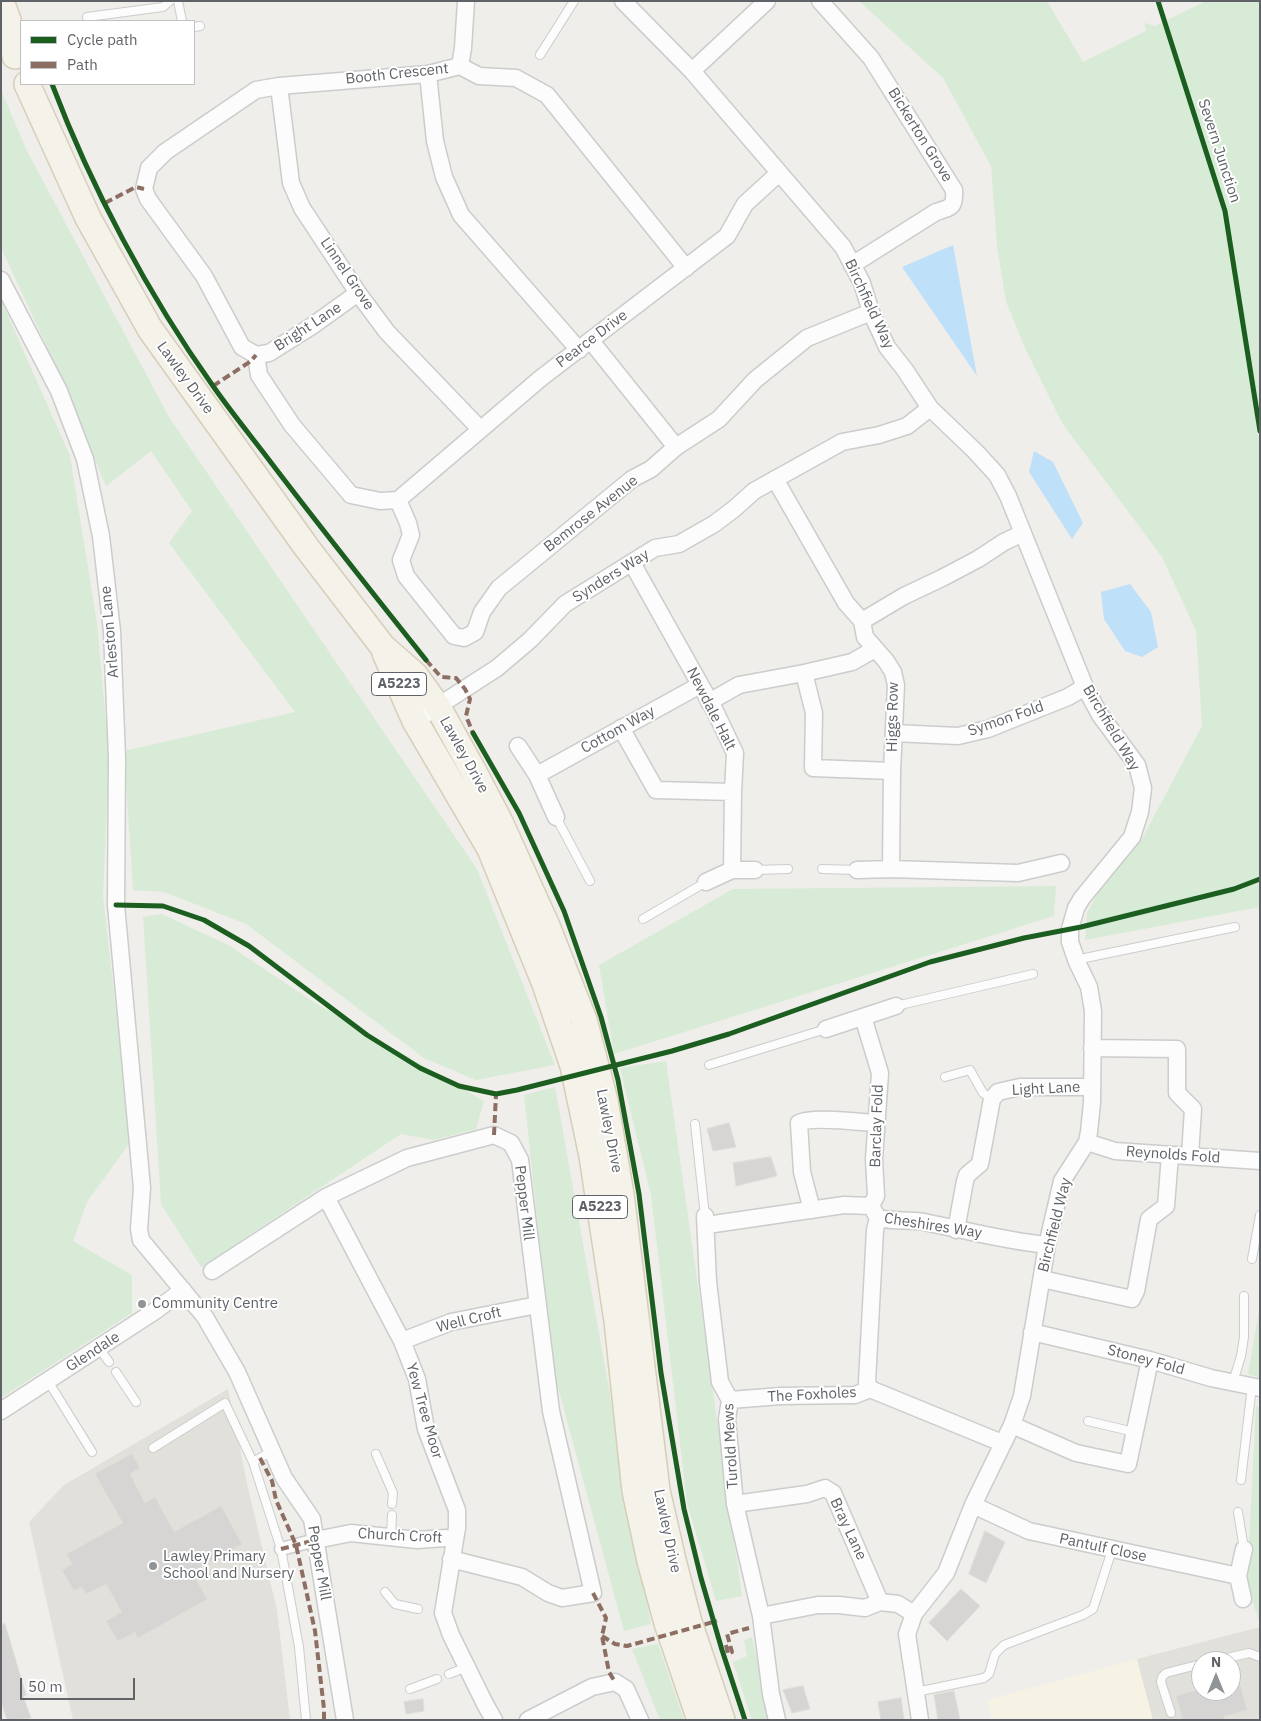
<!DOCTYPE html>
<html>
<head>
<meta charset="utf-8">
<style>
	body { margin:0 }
	#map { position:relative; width:1261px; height:1721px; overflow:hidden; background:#efeeea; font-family:"IBM Plex Sans",sans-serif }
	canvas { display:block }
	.frame { position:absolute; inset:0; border:2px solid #5f6368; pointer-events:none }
	.legend { position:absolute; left:20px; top:20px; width:175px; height:65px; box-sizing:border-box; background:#fff; border:1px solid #bfc1c3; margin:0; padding:6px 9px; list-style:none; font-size:15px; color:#5f6368 }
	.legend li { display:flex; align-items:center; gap:10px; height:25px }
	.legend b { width:25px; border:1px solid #bfc1c3 }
	.north { position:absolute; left:1191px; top:1651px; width:50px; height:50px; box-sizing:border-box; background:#fff; border:1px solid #bfc1c3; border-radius:50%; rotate:0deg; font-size:14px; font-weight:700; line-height:20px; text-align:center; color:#5f6368 }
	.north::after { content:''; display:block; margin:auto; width:18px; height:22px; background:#919496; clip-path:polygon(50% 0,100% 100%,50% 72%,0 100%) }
	.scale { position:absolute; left:20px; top:1678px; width:115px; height:22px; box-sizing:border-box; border:2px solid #5f6368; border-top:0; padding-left:6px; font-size:15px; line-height:18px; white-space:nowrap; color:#5f6368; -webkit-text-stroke:4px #fff; paint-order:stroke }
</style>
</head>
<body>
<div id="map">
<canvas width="1261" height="1721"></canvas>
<div class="frame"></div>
<ul class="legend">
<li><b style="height:6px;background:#1b5e20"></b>Cycle path</li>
<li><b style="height:6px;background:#8d6e63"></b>Path</li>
</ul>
<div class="north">N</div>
<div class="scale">50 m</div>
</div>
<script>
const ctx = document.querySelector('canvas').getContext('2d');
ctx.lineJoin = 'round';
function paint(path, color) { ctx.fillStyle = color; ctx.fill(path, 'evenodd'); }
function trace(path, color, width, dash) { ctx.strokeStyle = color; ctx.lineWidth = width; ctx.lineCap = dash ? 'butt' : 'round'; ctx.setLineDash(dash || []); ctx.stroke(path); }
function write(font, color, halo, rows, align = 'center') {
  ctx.font = font + ' "IBM Plex Sans",sans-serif'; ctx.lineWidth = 4; ctx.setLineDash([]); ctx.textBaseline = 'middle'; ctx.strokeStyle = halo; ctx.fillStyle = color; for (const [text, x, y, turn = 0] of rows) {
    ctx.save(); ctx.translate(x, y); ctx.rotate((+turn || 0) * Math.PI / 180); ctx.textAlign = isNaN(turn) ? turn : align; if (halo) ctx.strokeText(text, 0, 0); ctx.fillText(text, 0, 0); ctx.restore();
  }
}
paint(new Path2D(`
	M1137,1659l16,61h-161l-5,-20z`), '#f7f3e4');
paint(new Path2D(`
	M228,1389l20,99 29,122 13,110h-217l-44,-198 35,-37z
	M1260,1627v87l-2,6h-105l-16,-61zM1201,1661h30v30h-30z`), '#e2e0da');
paint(new Path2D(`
	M859,1h188l36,61 63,-31 -2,-8 11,3 51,-25h54v906l-175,33 2,-27 11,-20 45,-56 59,-111 -6,-95 -34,-74 -100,-134 -37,-75 -19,-46 -9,-56 -6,-80 -48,-88z
	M1,90l26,61 142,266 308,452 78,196 -79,15 -52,-22 -178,-134 -82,-32 -31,-2 -9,-139 171,-39 -126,-169 23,-32 -41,-60 -45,35 -62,-146 -43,-92z
	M1,300l69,156 27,167 12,132 -6,141 28,245 -44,61 -14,39 59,34v38l-131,85z
	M1056,886l-2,30 -440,138 -15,-89 134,-76z
	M162,914l68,32 82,55 172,100 -8,28 -43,11 -32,-6 -200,133 -40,-63 -18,-287z
	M666,1061l76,535 -26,5 -29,-98 -36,-308 -31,-127z
	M555,1087l96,537 -27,7 -71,-262 -29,-274z
	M1260,1305v73l-12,-4z
	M1256,1406l4,1v217l-13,-40z
	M752,1637l18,83h-18l-19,-58 14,-6 -3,-16z
	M658,1644l26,76h-24l-28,-71z`), '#d8ebd6');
paint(new Path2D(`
	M953,245l24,131 -75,-109z
	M1034,451l19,11 30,61 -11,16 -43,-67z
	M1130,584l21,28 7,35 -16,10 -17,-6 -21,-32 -3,-27z`), '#bfe0f9');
const building = new Path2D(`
	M729,1123l7,24 -23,4 -6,-22z
	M771,1157l6,19 -41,10 -3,-23z
	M132,1454l8,14 -10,6 15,29 10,-6 19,35 47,-26 21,38 -50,28 15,27 -69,39 -3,-6 -17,9 -12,-20 16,-9 -16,-28 -20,10 -4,-7 -8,4 -12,-21 10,-6 -5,-10 56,-31 -28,-49z
	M985,1531l20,11 -19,41 -17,-9z
	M961,1589l19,17 -33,35 -18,-18z
	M5,1624l21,71 -3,1 8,22 -24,2 -6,-19v-76z
	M1235,1665l12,45 -23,6 1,4h-42l-7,-24 25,-7v2h30v-25z
	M803,1686l7,23 -18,4 -9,-23z
	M954,1691l6,29h-22l-4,-25z
	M901,1698l3,22h-23l-3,-18z
	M423,1699l1,12 -18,3 -2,-12z`);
paint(building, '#d6d5d3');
trace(building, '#deddd9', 1);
const service = new Path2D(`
	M178,1l4,20
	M87,17l76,-10 7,-6
	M194,27l6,-1
	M540,55l34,-54
	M556,817l34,64
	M822,869l35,1
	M755,870l33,-1
	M643,919l63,-37
	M1077,962l8,-4 150,-31
	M896,1006l137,-32
	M709,1065l117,-36
	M945,1077l25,-7 13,23 9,6
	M695,1124l10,92
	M1252,1259l8,-44
	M99,1348l10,14
	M116,1372l20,30
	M48,1381l44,71
	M1233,1382l8,-26 3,-19v-41
	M1088,1421l46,11
	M153,1448l72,-45 28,59 28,87 18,98 7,73
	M376,1454l17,39 -1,11
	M253,1462l19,-11
	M1241,1480l11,-94
	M1238,1512l6,37
	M391,1537l1,-22
	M385,1592l10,12 23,5
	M1214,1661l35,-8 11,4
	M449,1674l18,-7
	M410,1689l27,-10
	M916,1692l68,-14 5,-4 6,-20 9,-9 79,-30 10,-6 19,-59
	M1171,1713l-10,-31 1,-5 4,-4 35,-9`);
const pedestrian = new Path2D(`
	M281,1549l35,-9`);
const minor = new Path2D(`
	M623,1l69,70 151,176 19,36 9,29 16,35 18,23 25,38 45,43 22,24 11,21 77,191 15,28 37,50 6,23 -3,24 -8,25 -50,61 -6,10 -6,21v13l7,20 12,25 4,24 -1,92 -3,29 -2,10 -25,39 -15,64 -25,151 -10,29 -39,80 -27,68 -32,41 -7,20 13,86
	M820,1l51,57 83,132c1,17 -2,17 -18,22l-84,53
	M460,66l3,-18 3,-47
	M692,71l75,-70
	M428,74l7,67 9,36 17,38 118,135
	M279,86l12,97 11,25 56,85 29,39 93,97
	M1,280l58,111 26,68 16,77 11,95 5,127 -1,147 26,283 -3,41 2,11 64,77 32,55 47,106 28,41 33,201
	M591,341l85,106
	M256,355l-14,-8 -38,-71 -56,-77 -4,-10 5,-21 16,-16 91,-62 23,-4 149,-12 32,-8 19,10 37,2 31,17 139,173
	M256,355l3,20 33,50 59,70 29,6 18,-1
	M256,355l13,-2 43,-27 46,-33
	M775,479l71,124 16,18 3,16 21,24 7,11 3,13 -4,86 -1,98
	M398,500l10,23 3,12 -10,25 5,16 48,60 10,2 11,-6 7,-20 17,-24 133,-109 19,-10 25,-22 43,-28 36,-39 52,-42 64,-26
	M398,500l143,-122 186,-142 18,-32 34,-31
	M632,563l83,148 20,42 -2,39 -1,78 -26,12
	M862,621l42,-25 38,-18 36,-19 26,-17 19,-9
	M804,673l10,40 -1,55 79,3
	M709,702l30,-17 65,-12 48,-11 23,-13
	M415,721l82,-53 33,-28 35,-36 90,-56 24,-4 35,-20 20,-15 20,-18 88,-49 37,-7 28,-9 23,-18
	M621,728l35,62 77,2
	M894,733l64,3 30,-7 80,-32 17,-10
	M518,746l19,29 19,42
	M537,775l163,-90
	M732,870h23
	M857,870l34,-1 127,4 43,-10
	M863,1017l17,56 -6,86 2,37 -5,10
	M826,1029l70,-23
	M1092,1048l85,1v44l16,16 -3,47
	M1087,1142l28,9 145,10
	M326,1197l76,144 15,38 9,50 31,81v18l-14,85 8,22 34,69 9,16
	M812,1210l-10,-38 -3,-49c11,-7 61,-1 76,0
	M705,1216l3,66 12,100 10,18 -3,19 8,85 26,112
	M707,1225l137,-20 27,1 7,12c15,4 31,1 46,4 41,8 81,19 123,23
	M956,1230l9,-49 2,-6 13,-11 12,-65 6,-7 22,-5h72
	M212,1271l114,-74 81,-39 87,-23 17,8 9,17 31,251 42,182 -31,5 -14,-5 -26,-16 -71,-18
	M1042,1279l90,20 4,-8 13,-72 17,-13 4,-51
	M1032,1332l118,28 61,18 49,10
	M402,1341l49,-19 86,-17
	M870,1389l-3,-7 8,-152 3,-12
	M730,1400l51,-4 74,-1 15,-6 132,54
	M1,1411l154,-100 28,-21
	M1012,1425l64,28 52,11 22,-104
	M735,1504l72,-10 18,-6 8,5 47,109
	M973,1505l56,26 209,45
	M316,1540l35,-7 66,7 29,-2 9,2
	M1243,1599l-5,-23 6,-27
	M528,1720l64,-33 23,-5 11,7 14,31
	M777,1720l-6,-26 -10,-78 57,-11h21l26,3 15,-6 18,2 16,10`);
const primary = new Path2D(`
	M1,1l7,19 7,36
	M27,84l61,134 62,111 157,219 76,99 32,28 23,32 36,65 26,50 47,104 37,94 21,81 16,93 36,296 16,70 16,62 33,98
	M385,653l30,68 75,128 55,135 28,82 19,90 25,165 18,170 15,70 17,62 33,97`);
trace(service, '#cbcccc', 10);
trace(pedestrian, '#cbcccc', 15);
trace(minor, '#cbcccc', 19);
trace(primary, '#d7ceb8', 28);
trace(service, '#fdfcfc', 8);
trace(pedestrian, '#fdfcfc', 12);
trace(minor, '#fdfcfc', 16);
trace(primary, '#f4f2e9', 25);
trace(new Path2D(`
	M105,203l31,-16 8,2
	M213,386l38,-25 5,-6
	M426,660l15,17 15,1 9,11 5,10 -4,17 7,17
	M494,1135l2,-41
	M260,1458l12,23 4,19 20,45 19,86 9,78v11
	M281,1549l35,-9
	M593,1593l13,25 -4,18 7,36 6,10
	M602,1636l13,8 12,2 90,-25
	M726,1645l2,9 4,-2 -5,-18 22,-6`), '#8d6e63', 4, [8, 4]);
trace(new Path2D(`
	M1158,1l67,210 35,220
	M52,84c39,103 97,212 161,302 16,23 33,44 50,66 53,70 108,139 163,208
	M473,733l46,80 45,98 37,106 17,63 21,114 22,179 23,136 17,69 21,72 23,70
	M116,905l47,1 41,14 45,26 118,89 53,33 39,18 37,8 21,-4 155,-39 57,-17 201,-72 94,-24 57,-11 153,-38 26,-10`), '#1b5e20', 5);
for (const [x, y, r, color] of [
	[142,1304,5,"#919496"],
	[153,1566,5,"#919496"]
]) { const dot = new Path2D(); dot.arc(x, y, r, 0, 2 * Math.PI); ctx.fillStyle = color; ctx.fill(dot); trace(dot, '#fff', 2); }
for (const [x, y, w] of [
	[399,684,55],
	[600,1207,55]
]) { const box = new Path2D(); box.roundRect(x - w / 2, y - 11.5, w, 23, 4); ctx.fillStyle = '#fff'; ctx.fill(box); trace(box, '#5f6368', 1); }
write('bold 14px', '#5f6368', null, [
	["A5223",399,684],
	["A5223",600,1207]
]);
write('15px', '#5f6368', '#fff', [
	["Booth Crescent",397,74,-6],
	["Bickerton Grove",920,135,58],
	["Severn Junction",1219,151,72],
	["Linnel Grove",347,274,56],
	["Birchfield Way",869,304,65],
	["Bright Lane",308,327,-33],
	["Pearce Drive",592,339,-37],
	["Lawley Drive",185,378,54],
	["Bemrose Avenue",591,514,-38],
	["Synders Way",611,576,-32],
	["Arleston Lane",110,632,-95],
	["Newdale Halt",711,709,63],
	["Higgs Row",893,717,-89],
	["Symon Fold",1006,719,-19],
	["Birchfield Way",1111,728,59],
	["Cottom Way",618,730,-29],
	["Lawley Drive",464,755,61],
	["Light Lane",1046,1089,-3],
	["Barclay Fold",877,1126,-88],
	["Lawley Drive",609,1131,79],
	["Reynolds Fold",1173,1155,4],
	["Pepper Mill",524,1203,83],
	["Birchfield Way",1055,1225,-76],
	["Cheshires Way",933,1226,9],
	["Well Croft",469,1320,-14],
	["Glendale",93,1352,-33],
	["Stoney Fold",1146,1360,15],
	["The Foxholes",812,1395,-3],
	["Yew Tree Moor",424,1411,74],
	["Turold Mews",731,1446,-93],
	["Bray Lane",848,1529,65],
	["Lawley Drive",667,1531,78],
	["Church Croft",400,1536,3],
	["Pantulf Close",1103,1548,12],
	["Pepper Mill",319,1563,80]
]);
write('15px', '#5f6368', '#fff', [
	["Community Centre",152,1304],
	["Lawley Primary",163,1557],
	["School and Nursery",163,1574]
], 'left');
</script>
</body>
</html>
